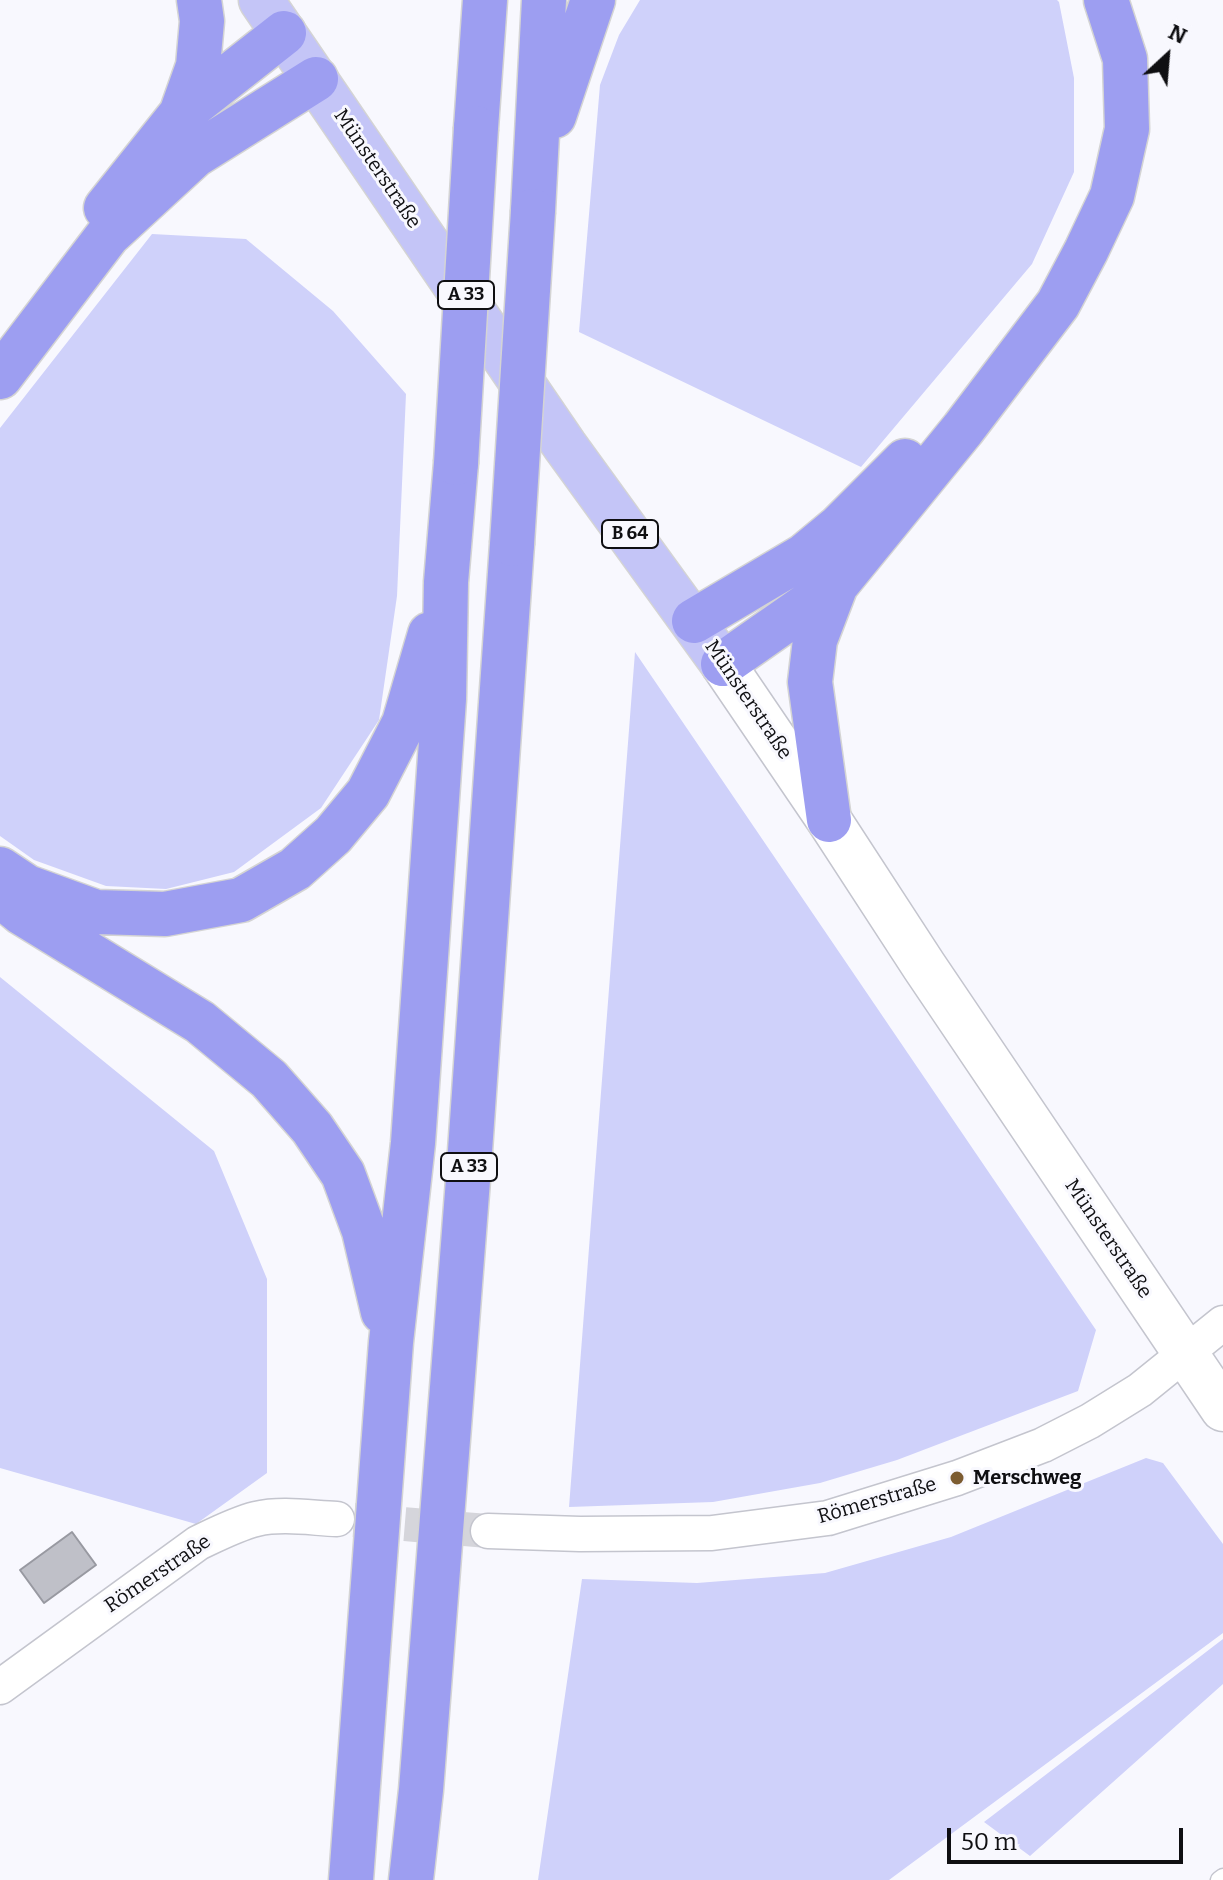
<!DOCTYPE html>
<html>
<head>
<meta charset="utf-8">
<style>
	body { margin:0 }
	#map { position:relative; width:1223px; height:1880px; overflow:hidden; background:#f8f8fe; font-family:Bitter,serif }
	canvas { display:block }
	.north { position:absolute; left:1127px; top:16px; width:80px; height:80px; -webkit-text-stroke:6px #f8f8fe; paint-order:stroke; rotate:26deg; font-size:22px; font-weight:700; line-height:32px; text-align:center; color:#0f0f12 }
	.north::after { content:''; display:block; margin:auto; width:28px; height:36px; background:#0f0f12; clip-path:polygon(50% 0,100% 100%,50% 72%,0 100%) }
	.scale { position:absolute; left:947px; top:1828px; width:236px; height:36px; box-sizing:border-box; border:4px solid #0f0f12; border-top:0; padding-left:10px; font-size:24px; line-height:28px; white-space:nowrap; color:#0f0f12; -webkit-text-stroke:6px #f8f8fe; paint-order:stroke }
</style>
</head>
<body>
<div id="map">
<canvas width="1223" height="1880"></canvas>
<div class="north">N</div>
<div class="scale">50 m</div>
</div>
<script>
const ctx = document.querySelector('canvas').getContext('2d');
ctx.lineJoin = 'round';
function paint(path, color) { ctx.fillStyle = color; ctx.fill(path, 'evenodd'); }
function trace(path, color, width, dash) { ctx.strokeStyle = color; ctx.lineWidth = width; ctx.lineCap = dash ? 'butt' : 'round'; ctx.setLineDash(dash || []); ctx.stroke(path); }
function write(font, color, halo, rows, align = 'center') {
  ctx.font = font + ' Bitter,serif'; ctx.lineWidth = 6; ctx.setLineDash([]); ctx.textBaseline = 'middle'; ctx.strokeStyle = halo; ctx.fillStyle = color; for (const [text, x, y, turn = 0] of rows) {
    ctx.save(); ctx.translate(x, y); ctx.rotate((+turn || 0) * Math.PI / 180); ctx.textAlign = isNaN(turn) ? turn : align; if (halo) ctx.strokeText(text, 0, 0); ctx.fillText(text, 0, 0); ctx.restore();
  }
}
paint(new Path2D(`
	M640,0h417l2,2 15,76v94l-42,92 -171,203 -282,-135 21,-247 19,-50z
	M152,234l94,5 87,72 73,83 -9,202 -18,124 -58,88 -87,64 -68,17 -60,-3 -72,-26 -34,-24v-408z
	M635,652l461,678 -18,61 -181,69 -77,23 -107,19 -144,5z
	M0,977l214,174 53,128v194l-71,51 -196,-56z
	M1146,1458l17,5 60,81v89l-334,247h-351l44,-301 115,4 128,-10 126,-36z
	M1223,1639v45l-193,172 -46,-34z`), '#cfd1fa');
const building = new Path2D(`
	M72,1532l24,33 -52,38 -24,-33z`);
paint(building, '#bfc0c8');
trace(building, '#9899a1', 2);
trace(new Path2D(`
	M354,1520l134,11`), '#d5d5db', 34, [34, 17]);
const service = new Path2D(`
	M1219,1880l4,-3`);
const minor = new Path2D(`
	M488,1531l92,3 132,-1 116,-15 129,-40 86,-33 47,-24 50,-31 83,-67
	M0,1687l198,-144c19,-9 38,-19 58,-24 26,-6 55,-1 81,0`);
const secondary = new Path2D(`
	M723,664l106,156 95,146 299,443`);
const primary = new Path2D(`
	M261,0l304,446 158,218`);
const motorway = new Path2D(`
	M181,114l17,-48 4,-45 -3,-21
	M554,116l39,-116
	M476,128l9,-128
	M106,208l75,-94 103,-81
	M533,211l11,-211
	M0,377l108,-142 87,-80 121,-76
	M694,621l110,-65 35,-29 66,-66
	M723,664l113,-79 127,-156 95,-125 28,-53 26,-55 15,-67 -2,-70 -19,-59
	M829,820l-19,-138 5,-42 21,-55
	M0,869l27,18 69,25 69,2 76,-14 54,-31 38,-34 35,-42 36,-70 26,-89
	M0,895l22,18 178,109 69,57 43,49 31,46 21,57 19,81
	M351,1880l40,-538 22,-199 31,-444 2,-117 10,-119
	M411,1880l10,-90 47,-610 44,-636`);
trace(service, '#c4c5ce', 19);
trace(minor, '#c4c5ce', 37);
trace(secondary, '#c4c5ce', 47);
trace(primary, '#d4d4d4', 47);
trace(motorway, '#d4d4d4', 47);
trace(service, '#fff', 16);
trace(minor, '#fff', 34);
trace(secondary, '#fff', 44);
trace(primary, '#c4c5f7', 44);
trace(motorway, '#9d9ef1', 44);
const motorwayBridge = new Path2D(`
	M456,463l20,-335
	M512,544l21,-333`);
trace(motorwayBridge, '#d4d4d4', 47, []);
trace(motorwayBridge, '#9d9ef1', 44);
for (const [x, y, r, color] of [
	[957,1478,8,"#7c5c31"]
]) { const dot = new Path2D(); dot.arc(x, y, r, 0, 2 * Math.PI); ctx.fillStyle = color; ctx.fill(dot); trace(dot, '#f8f8fe', 3); }
for (const [x, y, w] of [
	[466,295,56],
	[630,534,56],
	[469,1167,56]
]) { const box = new Path2D(); box.roundRect(x - w / 2, y - 14, w, 28, 6); ctx.fillStyle = '#f8f8fe'; ctx.fill(box); trace(box, '#0f0f12', 2); }
write('bold 18px', '#0f0f12', null, [
	["A 33",466,295],
	["B 64",630,534],
	["A 33",469,1167]
]);
write('20px', '#0f0f12', '#f8f8fe', [
	["Münsterstraße",377,169,56],
	["Münsterstraße",748,700,56],
	["Münsterstraße",1108,1239,56],
	["Römerstraße",877,1501,-16],
	["Römerstraße",158,1574,-34]
]);
write('bold 20px', '#0f0f12', '#f8f8fe', [
	["Merschweg",973,1478]
], 'left');
</script>
</body>
</html>
